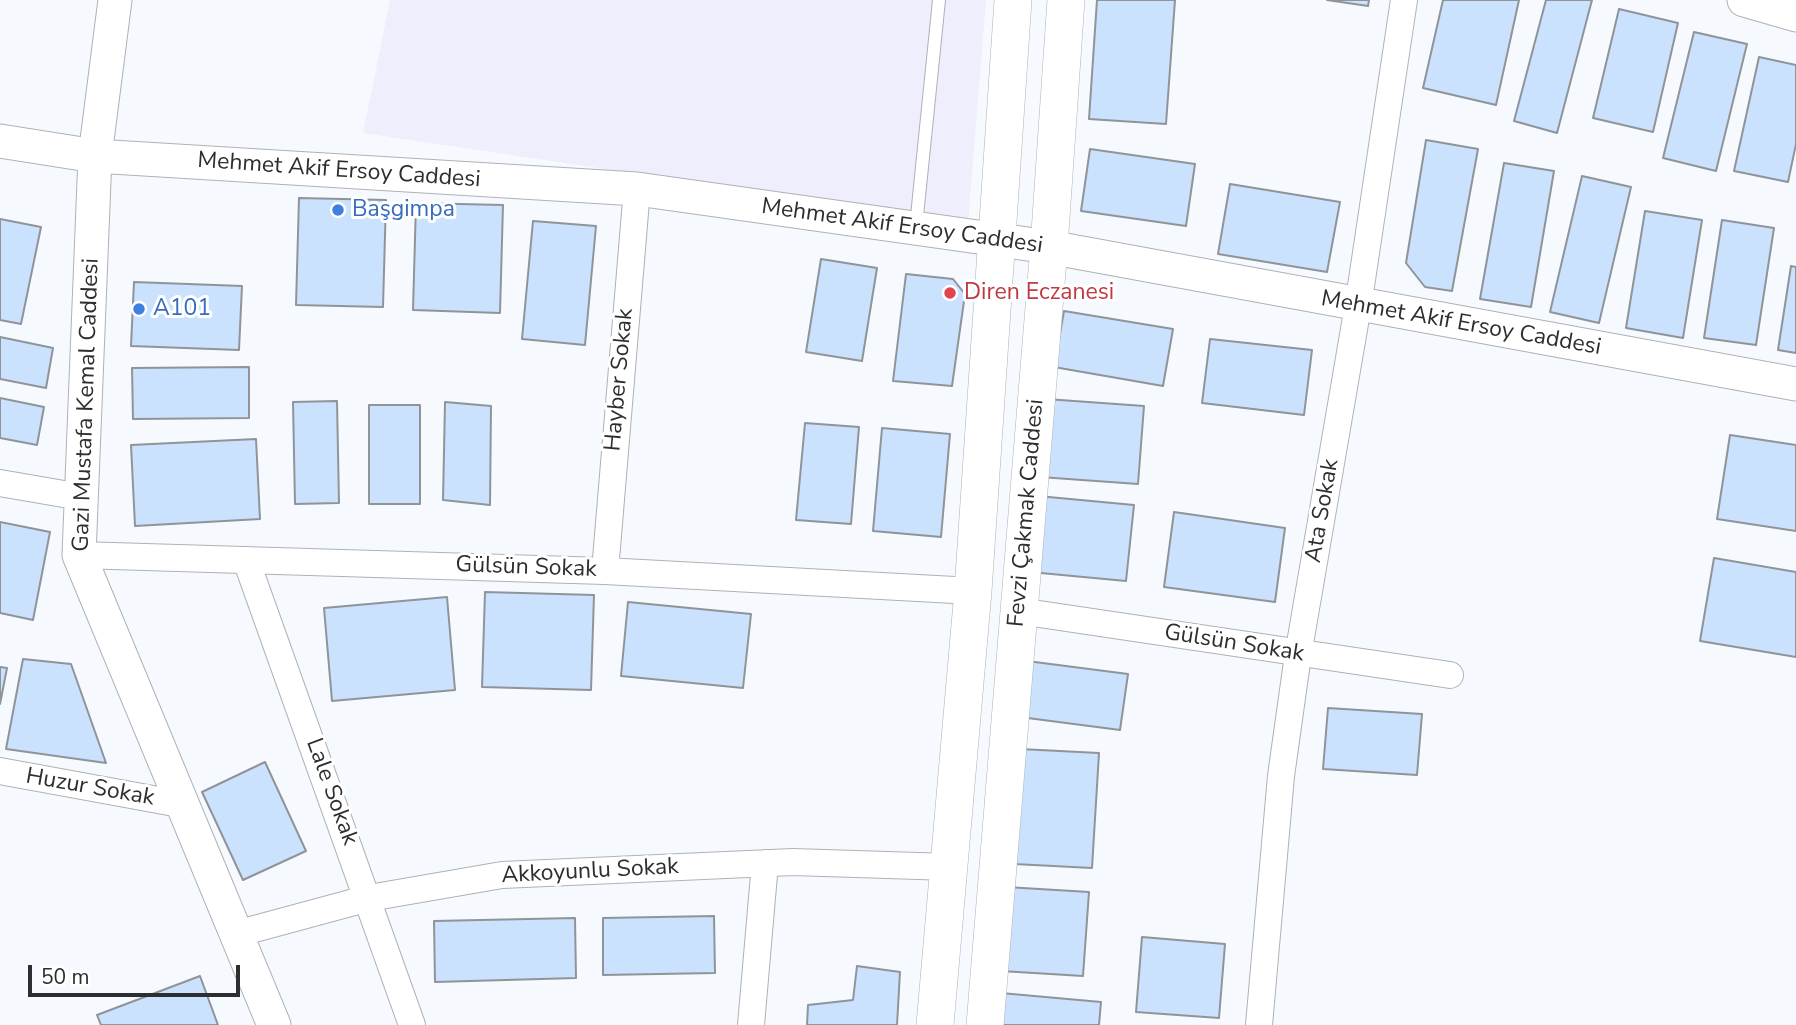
<!DOCTYPE html>
<html>
<head>
<meta charset="utf-8">
<style>
	body { margin:0 }
	#map { position:relative; width:1796px; height:1025px; overflow:hidden; background:#f6faff; font-family:"Nunito Sans",sans-serif }
	canvas { display:block }
	.scale { position:absolute; left:28px; top:965px; width:212px; height:32px; box-sizing:border-box; border:4px solid #2c2e2f; border-top:0; padding-left:9px; font-size:21px; line-height:24px; white-space:nowrap; color:#2c2e2f; -webkit-text-stroke:5px #fff; paint-order:stroke }
</style>
</head>
<body>
<div id="map">
<canvas width="1796" height="1025"></canvas>
<div class="scale">50 m</div>
</div>
<script>
const ctx = document.querySelector('canvas').getContext('2d');
ctx.lineJoin = 'round';
function paint(path, color) { ctx.fillStyle = color; ctx.fill(path, 'evenodd'); }
function trace(path, color, width, dash) { ctx.strokeStyle = color; ctx.lineWidth = width; ctx.lineCap = dash ? 'butt' : 'round'; ctx.setLineDash(dash || []); ctx.stroke(path); }
function write(font, color, halo, rows, align = 'center') {
  ctx.font = font + ' "Nunito Sans",sans-serif'; ctx.lineWidth = 6; ctx.setLineDash([]); ctx.textBaseline = 'middle'; ctx.strokeStyle = halo; ctx.fillStyle = color; for (const [text, x, y, turn = 0] of rows) {
    ctx.save(); ctx.translate(x, y); ctx.rotate((+turn || 0) * Math.PI / 180); ctx.textAlign = isNaN(turn) ? turn : align; if (halo) ctx.strokeText(text, 0, 0); ctx.fillText(text, 0, 0); ctx.restore();
  }
}
paint(new Path2D(`
	M390,0h596l-18,223 -605,-90z`), '#efeefc');
const building = new Path2D(`
	M1097,0h78l-9,124 -77,-5z
	M1327,0h42l-1,6z
	M1443,0h76l-23,105 -73,-17z
	M1546,0h46l-35,133 -43,-12z
	M1619,9l59,14 -25,109 -60,-14z
	M1694,32l53,12 -31,127 -53,-13z
	M1759,57l37,8v79l-8,38 -54,-11z
	M1426,140l52,9 -26,142 -27,-4 -19,-24z
	M1090,149l105,15 -9,62 -105,-15z
	M1504,163l50,8 -23,136 -51,-8z
	M1582,176l49,11 -32,136 -49,-11z
	M1230,184l110,18 -13,70 -109,-18z
	M299,198l87,2 -3,107 -87,-2z
	M416,203l87,2 -3,108 -87,-3z
	M1645,211l57,9 -19,118 -57,-10z
	M0,219l41,8 -20,97 -21,-4z
	M1722,220l52,8 -18,117 -52,-7z
	M533,221l63,5 -11,119 -63,-6z
	M821,259l56,9 -15,93 -56,-9z
	M1791,266l5,1v86l-18,-3z
	M906,274l47,5 12,15 -13,92 -59,-5z
	M134,282l108,4 -3,64 -108,-4z
	M1064,311l109,18 -10,57 -109,-19z
	M0,337l53,11 -7,40 -46,-9z
	M1210,339l102,11 -8,65 -102,-12z
	M249,367v51l-116,1 -1,-51z
	M0,398l44,9 -7,38 -37,-7z
	M1046,399l98,7 -6,78 -98,-7z
	M337,401l2,102 -44,1 -2,-102z
	M445,402l46,4 -1,99 -47,-5z
	M369,405h51v99h-51z
	M805,423l54,4 -8,97 -55,-4z
	M882,428l68,6 -9,103 -68,-6z
	M1730,435l66,10v86l-79,-12z
	M256,439l4,80 -125,7 -4,-81z
	M1038,496l96,9 -8,76 -96,-9z
	M1174,512l111,16 -10,74 -111,-15z
	M0,522l50,10 -17,88 -33,-7z
	M1714,558l82,14v85l-96,-16z
	M485,592l109,3 -3,95 -109,-3z
	M447,597l8,93 -123,11 -8,-93z
	M628,602l123,12 -8,74 -122,-12z
	M23,659l48,5 35,99 -100,-14z
	M1027,661l101,13 -8,56 -100,-13z
	M0,667l7,1 -7,36z
	M1328,708l94,6 -5,61 -94,-6z
	M1020,749l79,4 -7,115 -78,-4z
	M265,762l41,89 -63,29 -41,-88z
	M1006,887l83,5 -6,84 -82,-5z
	M714,916l1,57 -112,2v-57z
	M575,918l1,60 -141,4 -1,-61z
	M1142,937l83,7 -6,74 -83,-6z
	M857,966l43,6 -3,53h-90l1,-20 45,-5z
	M200,976l18,49h-117l-4,-10z
	M1001,993l100,9 -2,23h-102z`);
paint(building, '#cae2fd');
trace(building, '#909498', 2);
const service = new Path2D(`
	M916,226l23,-226`);
const minor = new Path2D(`
	M0,483l81,14
	M79,555l526,16 368,20
	M246,560l166,465
	M605,571l32,-382
	M1019,611l431,64
	M0,771l180,33
	M236,934l133,-36 133,-23 291,-13 157,5
	M751,1025l14,-162
	M1259,1025l22,-249 17,-121 60,-349 46,-306`);
const tertiary = new Path2D(`
	M115,0l-20,156 -16,399 195,470
	M1744,0l52,15
	M0,141l95,15 542,33 412,58 747,137`);
const secondary = new Path2D(`
	M935,1025l38,-434 40,-591
	M985,1025l64,-778 17,-247`);
trace(service, '#aeb1b6', 14);
trace(minor, '#aeb1b6', 28);
trace(tertiary, '#aeb1b6', 35);
trace(secondary, '#aeb1b6', 38);
trace(service, '#fff', 12);
trace(minor, '#fff', 26);
trace(tertiary, '#fff', 33);
trace(secondary, '#fff', 37);
for (const [x, y, r, color] of [
	[338,210,7,"#3f7fe0"],
	[950,293,7,"#e0444e"],
	[139,309,7,"#3f7fe0"]
]) { const dot = new Path2D(); dot.arc(x, y, r, 0, 2 * Math.PI); ctx.fillStyle = color; ctx.fill(dot); trace(dot, '#fff', 2.5); }
write('23px', '#2c2e2f', '#fff', [
	["Mehmet Akif Ersoy Caddesi",339,171,4],
	["Mehmet Akif Ersoy Caddesi",902,227,8],
	["Mehmet Akif Ersoy Caddesi",1461,324,10],
	["Hayber Sokak",620,380,-85],
	["Gazi Mustafa Kemal Caddesi",87,405,-88],
	["Ata Sokak",1323,511,-80],
	["Fevzi Çakmak Caddesi",1027,513,-85],
	["Gülsün Sokak",526,568,2],
	["Gülsün Sokak",1234,644,9],
	["Huzur Sokak",90,788,10],
	["Lale Sokak",331,792,70],
	["Akkoyunlu Sokak",590,872,-3]
]);
write('23px', '#366cbe', '#fff', [
	["Başgimpa",352,210],
	["A101",153,309]
], 'left');
write('23px', '#be3a42', '#fff', [
	["Diren Eczanesi",964,293]
], 'left');
</script>
</body>
</html>
